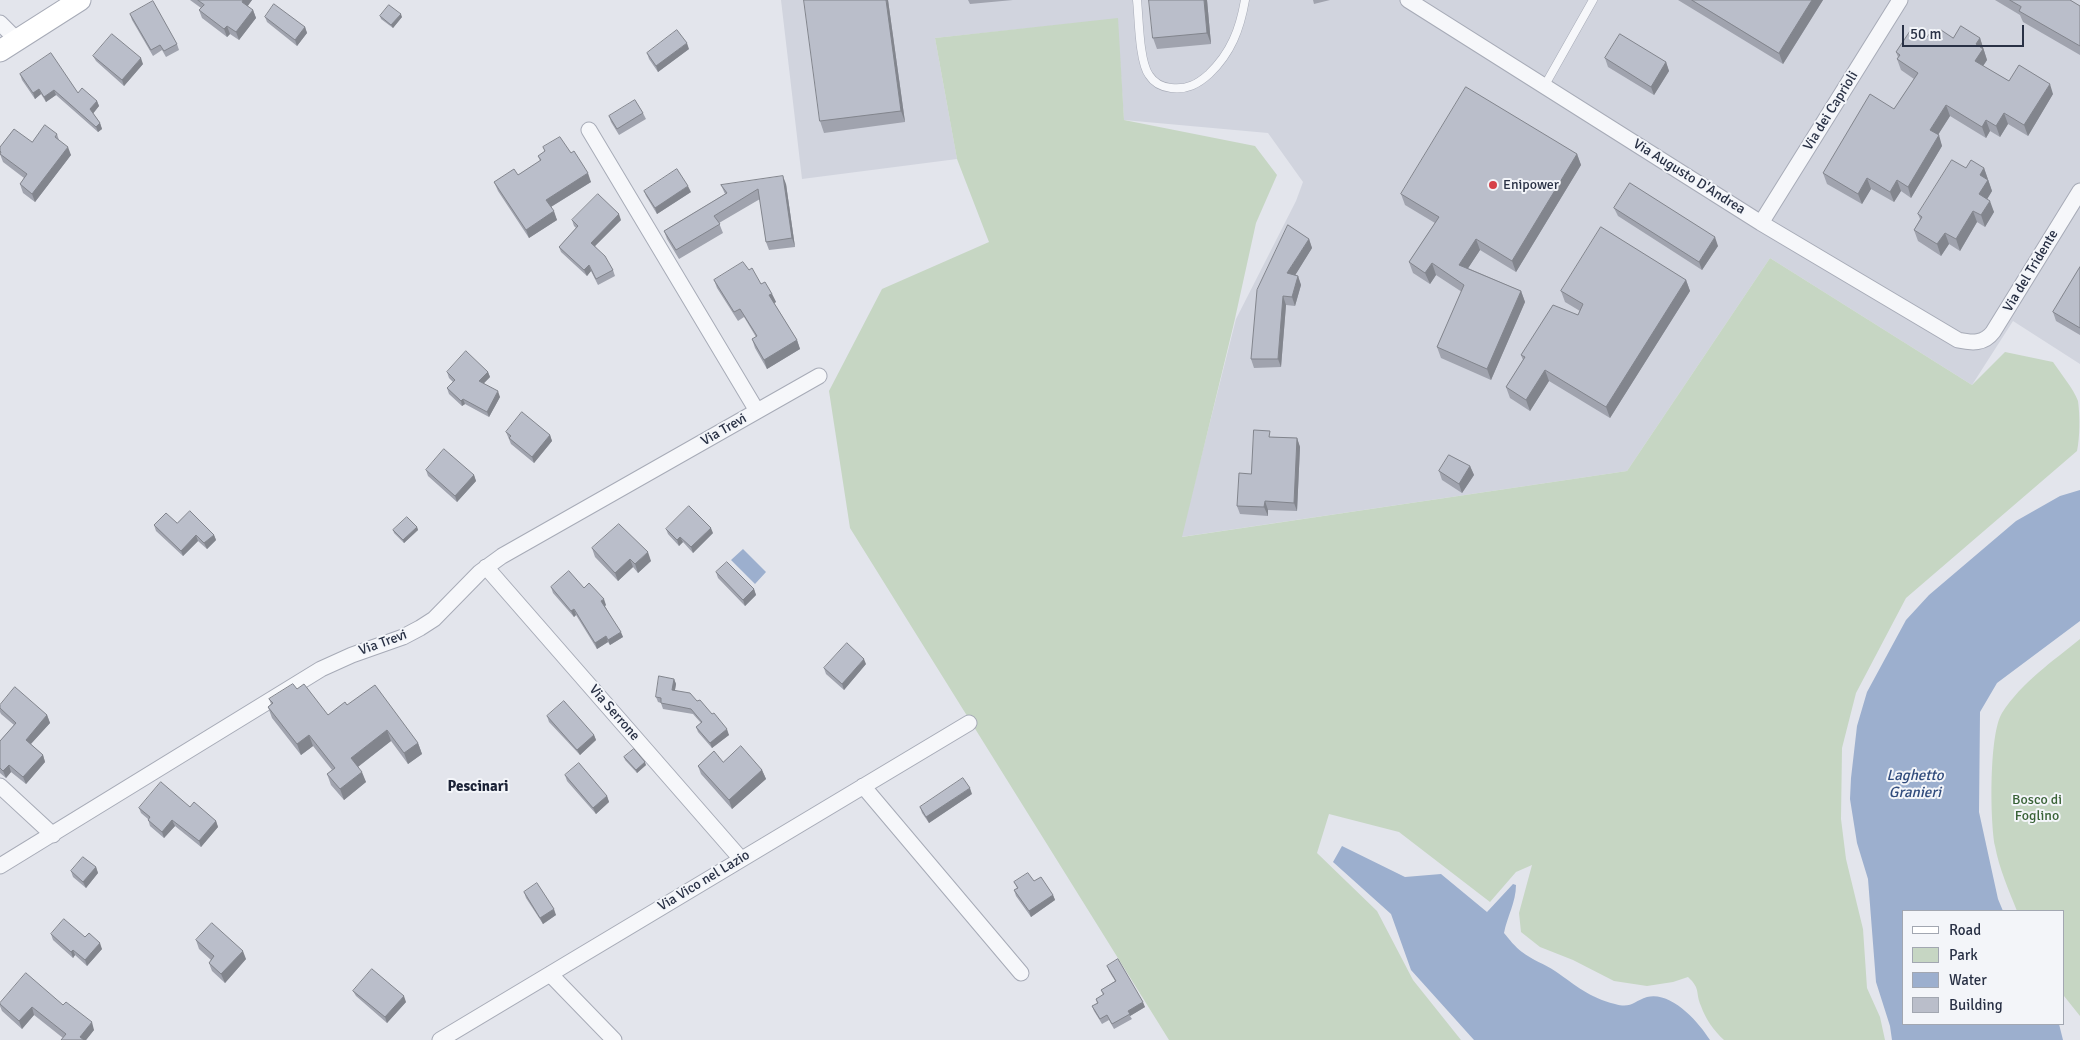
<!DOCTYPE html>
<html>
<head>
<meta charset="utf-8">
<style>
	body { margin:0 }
	#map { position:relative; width:2080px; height:1040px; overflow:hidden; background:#e3e5ec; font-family:Signika,sans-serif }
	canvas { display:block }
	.legend { position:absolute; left:1902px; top:910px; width:162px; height:115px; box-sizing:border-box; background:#f3f5f9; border:1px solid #a2a7b1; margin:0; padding:6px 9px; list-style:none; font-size:15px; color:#293145 }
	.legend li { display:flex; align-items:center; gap:10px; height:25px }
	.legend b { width:25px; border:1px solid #a2a7b1 }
	.scale { position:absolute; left:1902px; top:25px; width:122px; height:22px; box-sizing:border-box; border:2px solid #293145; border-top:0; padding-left:6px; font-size:15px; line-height:18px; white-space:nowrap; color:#293145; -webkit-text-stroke:4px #f3f5f9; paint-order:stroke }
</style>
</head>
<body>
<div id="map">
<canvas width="2080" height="1040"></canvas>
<ul class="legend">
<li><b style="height:6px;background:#fff"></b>Road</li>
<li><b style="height:14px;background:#c6d6c3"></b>Park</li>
<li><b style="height:14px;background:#9cafce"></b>Water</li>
<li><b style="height:14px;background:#babeca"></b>Building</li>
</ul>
<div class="scale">50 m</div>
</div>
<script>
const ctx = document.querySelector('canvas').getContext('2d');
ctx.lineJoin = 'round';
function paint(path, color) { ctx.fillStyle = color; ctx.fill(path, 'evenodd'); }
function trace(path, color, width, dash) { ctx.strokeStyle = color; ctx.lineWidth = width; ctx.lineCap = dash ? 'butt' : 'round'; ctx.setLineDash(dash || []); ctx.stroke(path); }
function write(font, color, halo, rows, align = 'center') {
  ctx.font = font + ' Signika,sans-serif'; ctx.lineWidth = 4; ctx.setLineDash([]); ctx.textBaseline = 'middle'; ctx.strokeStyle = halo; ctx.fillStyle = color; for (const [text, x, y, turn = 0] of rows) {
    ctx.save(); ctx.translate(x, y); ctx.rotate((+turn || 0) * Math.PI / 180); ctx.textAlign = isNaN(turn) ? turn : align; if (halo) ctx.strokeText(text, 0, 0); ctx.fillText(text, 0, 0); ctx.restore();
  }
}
paint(new Path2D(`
	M781,0h1299v364l-67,-43 -41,64 -202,-127 -143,213 -446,66 55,-218 60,-118 7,-19 -35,-49 -144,-13 -7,-101 -182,19 22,121 -155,20z`), '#d1d4de');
paint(new Path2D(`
	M1118,18l6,102 131,26 22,29 -21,48 -22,100 -52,214 445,-66 143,-213 202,127 33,-33 48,10c8,12 20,26 25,39 2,14 2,36 -1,50l-171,147 -50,95 -14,55 -1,71 5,40 17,70 4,59 13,29 5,23h-161c-10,-9 -19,-22 -23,-34 -6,-14 0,-17 -13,-29l-15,5 -26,4 -33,-5 -41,-21 -33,-13 -19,-15 -2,-19 13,-48 -16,7 -26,30 -91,-70 -70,-18 -12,39 60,58 36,69 48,60h-292l-319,-512 -21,-137 53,-102 107,-47 -32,-83 -22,-121z
	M2080,639v377l-16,-20v-85h-47c-8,-20 -18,-43 -22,-65 -5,-26 -6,-112 7,-133 20,-31 50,-51 78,-74z`), '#c6d6c3');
paint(new Path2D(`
	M2080,490v131l-83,62 -17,29 -1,100 19,87 5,12h-99v113h155l4,16h-171l-2,-14 -14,-44 -8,-103 -11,-36 -7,-44 1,-21 6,-52 10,-34 39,-72 23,-25 87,-74 44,-25z
	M743,549l23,23 -11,12 -24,-24z
	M1342,846l63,31 36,-3 46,38 26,-28 3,1c0,17 -9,32 -12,48 5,6 11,14 18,19 10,8 23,12 33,19 22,15 33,26 60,33 16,5 19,-3 32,-7 24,-6 51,24 63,43h-236l-63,-70 -20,-56 -58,-52z`), '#9cafce');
const service = new Path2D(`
	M1137,0c2,18 2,61 12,75 5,8 13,12 22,13 16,2 27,-4 38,-14 22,-21 31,-45 36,-74
	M1545,85l48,-85`);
const minor = new Path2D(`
	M1408,0l353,223 197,117c14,3 26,4 35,-8l87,-141
	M0,23l17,17
	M589,130l168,281
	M1761,223l139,-223
	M486,567l255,292
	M0,786l53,49
	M863,786l158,187
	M0,866l321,-197 31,-14 51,-18 17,-9 14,-9 46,-47 22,-16 317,-180
	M550,974l64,66
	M440,1040l529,-317`);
const secondary = new Path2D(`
	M0,51l80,-51`);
trace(service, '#a7abb7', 9);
trace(minor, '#a7abb7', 17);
trace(secondary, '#a7abb7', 23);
trace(service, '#f6f7fa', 8);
trace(minor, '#f6f7fa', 15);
trace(secondary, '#fff', 21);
paint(new Path2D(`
	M190,0h62l-5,6 6,4 3,8 -17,22 -9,-6 -3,3 -25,-19 -3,-8 2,-2z
	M888,0l17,122 -81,11 -4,-12z
	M968,0h45l-43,4z
	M1207,0l4,44 -54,5 -4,-11z
	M1313,0h17l-16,4z
	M1678,0h145l-40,64z
	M1995,0h75l10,6v49l-57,-33 -3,-7z
	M130,14l47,30 2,6 -13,7 -4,-7 -9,6 -21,-36z
	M380,16l22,1 -9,11 -12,-9z
	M265,17l40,10 2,6 -10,13 -30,-24z
	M1927,37l53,1 7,22 -4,6 26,15 44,13 -25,42 -20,-12 -8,13 -10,-6 -4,7 -36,-22 -12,19 4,11 -31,52 -10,-7 -7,11 -23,-13 -9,15 -35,-20 -4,-11 71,-64 20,-30 -13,-9 -4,-11 1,-2 -2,-5z
	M689,49l-31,23 -9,-13 -2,-6z
	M93,56l50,8 -19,22 -28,-25z
	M1605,58l61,4 3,9 -15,24 -46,-28z
	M20,74l58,19 19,8 2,5 -6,7 7,10 2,6 -4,3 -42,-37 -10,7 -5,-8 -6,5 -13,-19z
	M643,113l3,6 -27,16 -8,-13 -2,-6z
	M57,134l2,6 12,15 -36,47 -12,-9 -3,-9 4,-6 -21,-16 -3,-8v-7l32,-5z
	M543,147l28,6 20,29 -40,25 6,13 -28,18 -31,-47 -4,-9 24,-7 22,-14 -2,-5 7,-4z
	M1577,154l4,11 -65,107 -36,-22 -12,18 53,23 4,11 -34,78 -50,-22 -4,-11 25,-55 -26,-17 -6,9 -17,-11 -4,-11 26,-39 -30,-18 -4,-11z
	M1984,168l8,23 -5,8 7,13 -9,15 -8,-5 -17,29 -11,-7 -8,12 -23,-15 -4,-11 6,-11 -2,-5z
	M786,184l9,63 -26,3 -3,-8 -6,-43 -41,24 4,10 -44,26 -12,-20 -3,-8 61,-37 -4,-9z
	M644,191l47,1 -34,22 -11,-18z
	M1614,208l104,38 -16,24 -84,-54z
	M572,220h49l-26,26 18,24 2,6 -17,9 -7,-14 -4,5 -26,-24 -2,-5 17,-19 -2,-2z
	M1309,239l3,9 -17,27 3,1 3,9 -6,21 -9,-1 -5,62 -27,1 -3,-9z
	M2080,267v68l-24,-14 -3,-9z
	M749,270l12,14 11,10 4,8 -2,1 23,37 3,9 -33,20 -12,-21 -3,-9 4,-2 -12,-20 -6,4 -21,-33 -3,-8z
	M1686,280l4,11 -80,127 -61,-37 -19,30 -20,-13 -4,-11 17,-27 -2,-5 57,-40 2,-4 -15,-9 -4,-11z
	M447,372h41l2,5 -6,6 16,14 -11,20 -24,-13 -3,2 -13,-12 -2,-6 6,-6 -4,-4z
	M506,432l44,3 2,6 -18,22 -23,-19z
	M1272,437l25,1 3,9 -3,64 -29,-1v6l-28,-2 -3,-8 14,-32z
	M1470,466l4,9 -12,18 -20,-13 -3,-9z
	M426,470l48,5 2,6 -19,21 -29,-26z
	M177,523l37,12 2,5 -9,9 -9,-8 -15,15 -27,-25 -2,-6z
	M417,527l1,3 -14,13 -10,-10 -1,-3z
	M666,529l47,4 -20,20 -10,-11 -4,4 -11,-12z
	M592,548l59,13 -13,12 -5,-6 -15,14 -23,-24z
	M716,572l38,17 2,6 -11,11 -27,-28z
	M551,587l33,1 22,17 -1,1 18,31 -13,8 -2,-3 -11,7 -21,-34 -2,2 -21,-24z
	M866,664l-22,26 -18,-16 -2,-6z
	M674,679l2,5 -1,6 22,11 32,34 -17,13 -14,-16 -2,-5 5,-4 -8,-9 -30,-5 -2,-6 -3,-1 -2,-5z
	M297,689l31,26 19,-10 71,38 4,11 -14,10 -17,-23 -33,26 8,15 -22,18 -13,-15 -4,-11 5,-4 -19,-24 -12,9 -29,-37 -4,-11 3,-3 -2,-5z
	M0,705l47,10 3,8 -19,21 12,11 2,7 -19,22 -15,-12 -5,6 -6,-5v-32l14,-16 -13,-11 -1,-2z
	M547,716l47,19 2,5 -16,15 -31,-33z
	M624,757l22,8 -9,8 -12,-13z
	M723,762l39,8 4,9 -34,30 -31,-35 -3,-8z
	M565,775l42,21 2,6 -13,12 -29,-33z
	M972,794l-43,29 -7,-10 -2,-6z
	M190,807l26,14 2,6 -17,20 -26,-21 -11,12 -14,-12 -2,-7 -7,-6 -2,-5z
	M96,867l2,6 -12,15 -13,-11 -2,-6z
	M1034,881l19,14 2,5 -24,17 -15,-21 -2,-6 3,-2 -3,-6z
	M524,892l32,23 -13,9 -17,-26z
	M51,934l34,3 17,12 -15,17 -12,-11 -2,3 -20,-18z
	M196,940l50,19 -21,24 -13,-12 -3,-8 2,-3 -12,-11z
	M1107,966l38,41 -15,9 2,3 -18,10 -5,-9 -7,4 -8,-13 -2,-5 5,-3 -1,-4 7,-4 -2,-5 14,-9 -6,-10z
	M353,991l53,11 -19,21 -31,-27z
	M0,1003l63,2 31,25 -8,10h-25l2,-2 -29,-23 -12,14 -20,-18 -2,-5z`), '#a0a3ae');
paint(new Path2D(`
	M243,0h9l-7,10 -3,-8z
	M886,0h2l17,122 -4,-11z
	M1204,0h3l4,44 -4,-11z
	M1812,0h11l-40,64 -4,-11z
	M253,10l3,8 -17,22 -3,-8z
	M401,14l1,3 -9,11 -2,-3z
	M227,26l3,8 -3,3 -3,-8z
	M305,27l2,6 -10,13 -2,-6z
	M1980,38l7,22 -8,12 -4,-11 1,-17z
	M687,43l2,6 -31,23 -2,-6z
	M141,58l2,6 -19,22 -2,-6z
	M1666,62l3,9 -15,24 -3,-8z
	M2050,84l3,10 -25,42 -4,-11z
	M39,89l2,5 -6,5 -2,-6z
	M54,90l2,5 -10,7 -2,-5z
	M97,101l2,5 -7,9 -2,-6z
	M1946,105l4,11 -16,25 -4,-11z
	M2004,113l4,11 -8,13 -4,-11z
	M1986,120l4,11 -4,7 -4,-11z
	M100,123l2,6 -4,3 -2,-5z
	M1939,135l3,11 -31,52 -3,-11z
	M68,147l3,8 -36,47 -3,-8z
	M1577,154l4,11 -65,107 -4,-11z
	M1984,168l8,23 -9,15 -4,-12 1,-19z
	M588,173l3,9 -42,26 -3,-8z
	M783,176l3,8 9,63 -3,-9z
	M1867,178l4,11 -9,15 -4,-10z
	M1897,180l4,11 -7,11 -4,-10z
	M688,186l3,6 -34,22 -2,-6z
	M1990,201l4,11 -9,15 -4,-12z
	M554,211l3,9 -28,18 -3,-8z
	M1973,211l4,11 -17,29 -4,-12z
	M619,214l2,6 -28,28 -2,-5z
	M1945,233l4,11 -8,12 -4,-12z
	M1715,237l3,9 -16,24 -3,-8z
	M1309,239l3,9 -21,34 -4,-9z
	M1476,239l4,11 -17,26 -4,-11z
	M1432,263l4,12 -6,9 -5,-11z
	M589,265l2,6 -4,5 -3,-6z
	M1298,276l3,9 -6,21 -3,-9z
	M1686,280l4,11 -80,127 -4,-11z
	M1521,291l4,11 -34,78 -4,-11z
	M772,294l4,8 -3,2 -4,-9z
	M1283,296l3,9 -5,62 -3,-8z
	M797,340l3,9 -33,20 -3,-9z
	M1545,370l4,11 -19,30 -4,-11z
	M488,372l2,5 -9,9 -2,-5z
	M498,391l2,6 -11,20 -2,-5z
	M463,399l2,5 -3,2 -1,-5z
	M550,435l2,6 -18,22 -2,-6z
	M1297,438l3,9 -3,64 -3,-8z
	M1470,466l4,9 -12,18 -3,-9z
	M474,475l2,6 -19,21 -2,-6z
	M1265,501l3,9v6l-4,-9z
	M417,527l1,3 -14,13 -1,-3z
	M711,528l2,5 -20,20 -2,-6z
	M196,535l2,6 -15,15 -2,-5z
	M214,535l2,5 -9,9 -3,-6z
	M680,537l3,5 -4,4 -2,-6z
	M648,552l3,9 -13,12 -3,-9z
	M630,559l3,8 -15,14 -3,-8z
	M754,589l2,6 -11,11 -2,-6z
	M604,599l2,6 -2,2 -3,-6z
	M574,609l2,6 -2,2 -3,-6z
	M621,632l2,5 -13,8 -2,-5z
	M606,636l2,6 -11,7 -2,-6z
	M864,659l2,5 -22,26 -2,-6z
	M674,679l2,5 -2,11 -2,-5z
	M47,715l3,8 -22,24 -2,-7z
	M727,729l2,6 -17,13 -2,-5z
	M387,730l4,11 -36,28 -4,-11z
	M309,735l4,11 -12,9 -4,-11z
	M594,735l2,5 -16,15 -3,-5z
	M418,743l4,11 -14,10 -4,-11z
	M43,755l2,7 -19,22 -3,-7z
	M645,762l1,3 -9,8 -1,-3z
	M9,765l2,7 -5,6 -3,-7z
	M762,770l4,9 -34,30 -3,-9z
	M362,772l4,10 -22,18 -4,-11z
	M970,788l2,6 -43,29 -3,-6z
	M607,796l2,6 -13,12 -3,-6z
	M172,820l3,6 -11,12 -2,-6z
	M216,821l2,6 -17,20 -2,-6z
	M96,867l2,6 -12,15 -3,-6z
	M1053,895l2,5 -24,17 -2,-6z
	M554,909l2,6 -13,9 -3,-6z
	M100,943l2,6 -15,17 -2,-6z
	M73,950l2,5 -2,3 -2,-6z
	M243,951l3,8 -21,24 -4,-9z
	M404,996l2,6 -19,21 -2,-6z
	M1143,1002l2,5 -15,9 -2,-5z
	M32,1007l2,8 -12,14 -3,-8z
	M92,1022l2,8 -8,10h-5l-1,-3z`), '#82858d');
const building = new Path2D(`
	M198,0h45l-1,2 11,8 -17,22 -9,-6 -3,3 -25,-19 5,-5z
	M804,0h82l15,111 -81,10z
	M1149,0h55l3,33 -54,5z
	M1692,0h120l-33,53z
	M2010,0h60l10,6v40l-61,-35 2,-4z
	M153,1l24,43 -13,7 -4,-6 -9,5 -21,-36z
	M274,4l31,23 -10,13 -30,-23z
	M389,5l12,9 -10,11 -11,-9z
	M1961,26l19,12 -4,6 7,5 -8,12 34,20 10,-16 31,19 -26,41 -20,-12 -8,13 -10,-6 -4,7 -36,-22 -16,25 9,5 -31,52 -11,-7 -7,12 -23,-14 -9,16 -35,-21 47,-79 24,15 24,-36 -21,-14 3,-4 -4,-3 16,-24 15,9 3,-4 6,5 5,-8 12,8z
	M677,30l10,13 -31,23 -9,-13z
	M112,34l29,24 -19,22 -29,-24z
	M1620,34l46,28 -15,25 -46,-29z
	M51,53l27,40 4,-5 15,13 -7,8 10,14 -4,4 -42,-37 -10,7 -5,-8 -6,4 -13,-19z
	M1466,87l111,67 -65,107 -36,-22 -17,26 62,26 -34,78 -50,-22 27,-62 -32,-22 -7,10 -16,-11 30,-45 -38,-23z
	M635,100l8,13 -26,16 -8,-13z
	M45,125l12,9 -2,3 13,10 -36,47 -12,-10 7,-10 -27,-20 1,-2 -1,-1v-4l14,-18 18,13z
	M560,137l11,16 3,-2 14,22 -42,27 8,11 -28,19 -32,-48 20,-13 4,6 23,-15 -3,-4 7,-5 -2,-4z
	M1952,160l14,8 5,-8 13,8 -4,7 8,5 -9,14 11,7 -9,14 -8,-4 -17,28 -11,-6 -8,11 -23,-14 8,-13 -4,-3z
	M677,169l11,17 -33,22 -11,-17z
	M783,176l9,62 -26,4 -8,-53 -44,27 6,8 -44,26 -12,-19 63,-38 -6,-8z
	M1630,183l85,54 -16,25 -85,-54z
	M598,194l21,20 -28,29 14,13 8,14 -17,9 -7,-14 -5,5 -25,-23 19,-21 -6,-6z
	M1288,225l21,14 -22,34 11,3 -6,21 -9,-1 -5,63h-27l6,-69z
	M1601,227l85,53 -80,127 -61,-37 -19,30 -20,-13 19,-30 -4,-2 32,-50 25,10 5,-11 -22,-13z
	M743,262l6,8 3,-2 9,16 4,-2 7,12 -3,1 28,45 -33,20 -12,-21 5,-3 -17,-27 -6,3 -20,-32z
	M2080,267v61l-27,-16z
	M466,351l22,21 -9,9 19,10 -11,21 -24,-13 -2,2 -14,-13 8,-8 -8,-8z
	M522,412l28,23 -18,22 -23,-19 2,-2 -5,-4z
	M1254,430l16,1 -1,6 28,1 -3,65 -29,-2 -1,6 -27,-1 2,-33 12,1z
	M444,449l30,26 -19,21 -29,-26z
	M1449,455l21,11 -11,18 -20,-13z
	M689,506l22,22 -20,19 -11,-10 -3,3 -11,-11z
	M190,511l24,24 -10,8 -8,-8 -15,16 -27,-26 12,-12 11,10z
	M407,517l10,10 -14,13 -10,-10z
	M619,524l29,28 -13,12 -5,-5 -15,14 -23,-25z
	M727,562l27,27 -11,11 -27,-28z
	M569,571l15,17 5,-5 15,16 -3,2 20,31 -13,8 -2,-4 -11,7 -21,-34 -3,2 -20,-24z
	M847,643l17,16 -22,25 -18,-16z
	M659,676l15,3 -2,11 18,3 7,8 3,-1 12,14 2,-1 13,16 -17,14 -14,-16 6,-5 -11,-13 -30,-6v-5l-5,-1z
	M293,684l4,5 7,-5 24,31 17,-13 2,3 28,-20 43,58 -14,10 -17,-23 -36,28 11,14 -22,17 -13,-15 8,-6 -26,-33 -12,9 -29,-37 5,-4 -4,-4z
	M15,687l32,28 -21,25 17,15 -20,22 -14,-12 -6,6 -3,-3v-27l16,-18 -16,-15v-3z
	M564,701l30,34 -17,15 -30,-34z
	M741,746l21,24 -33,30 -31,-34 16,-15 9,11z
	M634,749l11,13 -9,8 -12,-13z
	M579,763l28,33 -14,12 -28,-33z
	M963,778l7,10 -44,29 -6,-10z
	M161,782l29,25 4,-5 22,19 -17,20 -27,-21 -10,12 -14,-12 2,-3 -11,-9z
	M83,857l13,10 -13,15 -12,-11z
	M1028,873l6,8 7,-4 12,18 -24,16 -15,-21 4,-2 -4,-6z
	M537,883l17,26 -14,9 -16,-26z
	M64,919l21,18 4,-4 11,10 -15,17 -12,-10 -2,2 -20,-18z
	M212,923l31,28 -22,23 -12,-11 5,-7 -18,-16z
	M1118,959l25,43 -15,9 2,3 -18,10 -5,-9 -7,4 -8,-13 6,-3 -2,-4 8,-5 -3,-4 15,-9 -9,-15z
	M372,969l32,27 -19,21 -32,-26z
	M26,973l37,32 3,-3 26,20 -12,15 4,3h-23l5,-6 -34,-27 -13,14 -19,-17v-1z`);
paint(building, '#babeca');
trace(building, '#82858d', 1);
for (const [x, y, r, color] of [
	[1493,185,5,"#d74149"]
]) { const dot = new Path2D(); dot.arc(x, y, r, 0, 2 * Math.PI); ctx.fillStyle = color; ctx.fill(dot); trace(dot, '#f3f5f9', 2); }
write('14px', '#293145', '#f3f5f9', [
	["Via dei Caprioli",1831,111,-58],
	["Via Augusto D'Andrea",1689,177,32],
	["Via del Tridente",2031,271,-59],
	["Via Trevi",724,430,-30],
	["Via Trevi",383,643,-20],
	["Via Serrone",614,713,49],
	["Via Vico nel Lazio",704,881,-31]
]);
write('14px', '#293145', '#f3f5f9', [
	["Enipower",1503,185]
], 'left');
write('14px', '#396236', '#f3f5f9', [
	["Bosco di",2037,800],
	["Foglino",2037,816]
]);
write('italic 15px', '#304b7c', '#f3f5f9', [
	["Laghetto",1915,776],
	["Granieri",1915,793]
]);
write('bold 15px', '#1b2236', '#f3f5f9', [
	["Pescinari",478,787]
]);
</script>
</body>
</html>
